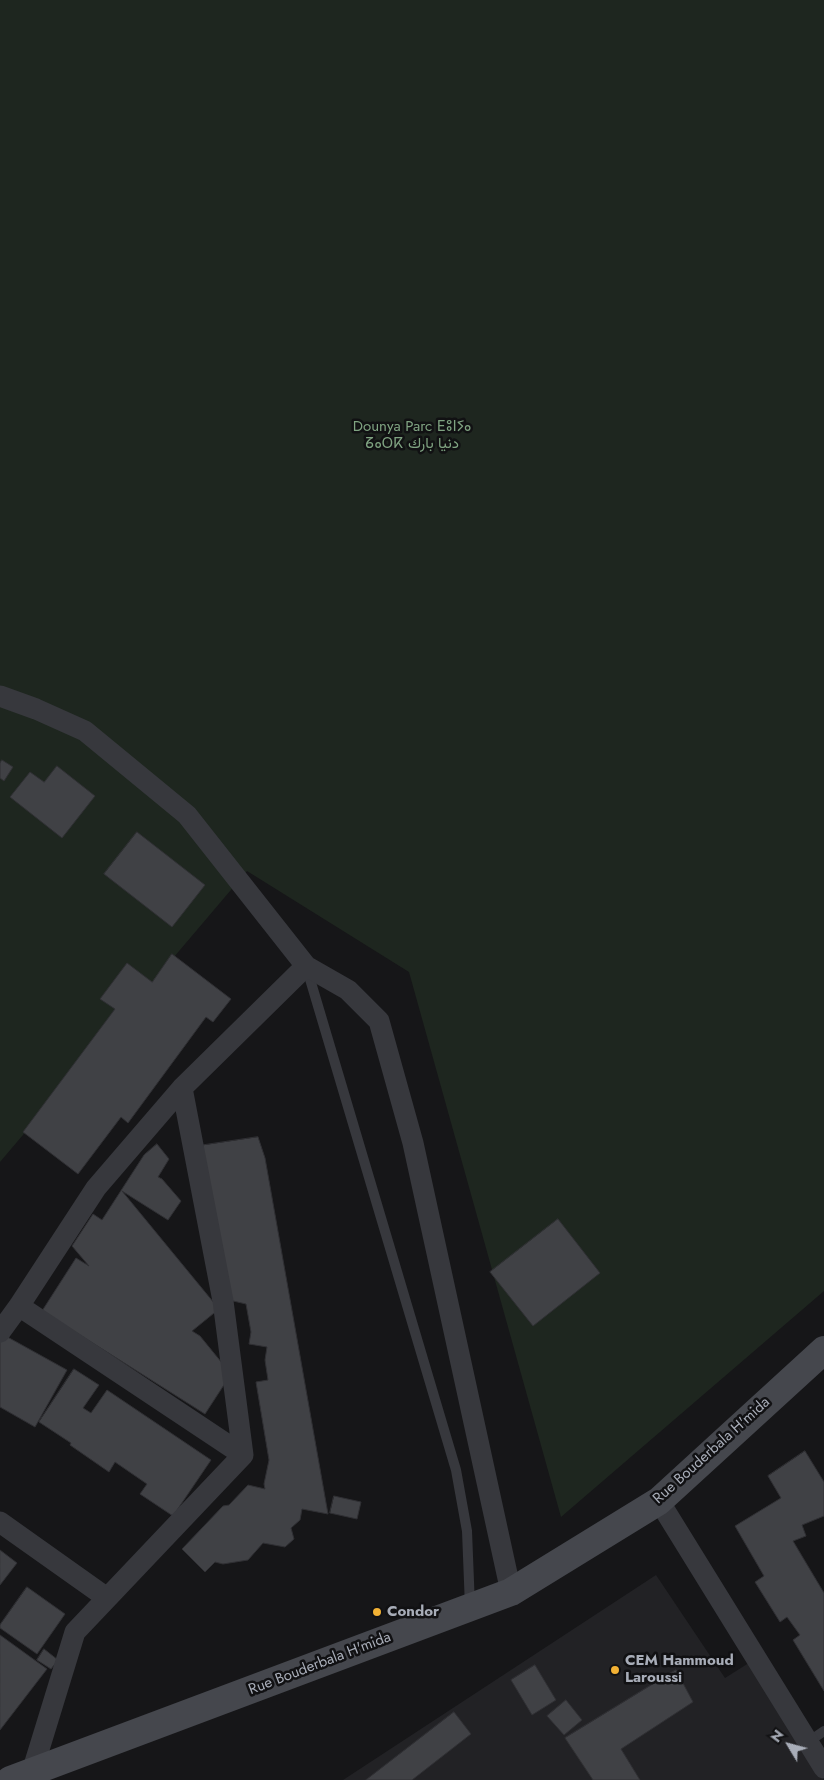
<!DOCTYPE html>
<html>
<head>
<meta charset="utf-8">
<style>
	body { margin:0 }
	#map { position:relative; width:824px; height:1780px; overflow:hidden; background:#161618; font-family:Jost,sans-serif }
	canvas { display:block }
	.north { position:absolute; left:764px; top:1720px; width:50px; height:50px; -webkit-text-stroke:4px #111113; paint-order:stroke; rotate:307deg; font-size:14px; font-weight:700; line-height:20px; text-align:center; color:#a8adb8 }
	.north::after { content:''; display:block; margin:auto; width:18px; height:22px; background:#a8adb8; clip-path:polygon(50% 0,100% 100%,50% 72%,0 100%) }
</style>
</head>
<body>
<div id="map">
<canvas width="824" height="1780"></canvas>
<div class="north">N</div>
</div>
<script>
const ctx = document.querySelector('canvas').getContext('2d');
ctx.lineJoin = 'round';
function paint(path, color) { ctx.fillStyle = color; ctx.fill(path, 'evenodd'); }
function trace(path, color, width, dash) { ctx.strokeStyle = color; ctx.lineWidth = width; ctx.lineCap = dash ? 'butt' : 'round'; ctx.setLineDash(dash || []); ctx.stroke(path); }
function write(font, color, halo, rows, align = 'center') {
  ctx.font = font + ' Jost,Vazirmatn,"Noto Sans Tifinagh",sans-serif'; ctx.lineWidth = 5; ctx.setLineDash([]); ctx.textBaseline = 'middle'; ctx.strokeStyle = halo; ctx.fillStyle = color; for (const [text, x, y, turn = 0] of rows) {
    ctx.save(); ctx.translate(x, y); ctx.rotate((+turn || 0) * Math.PI / 180); ctx.textAlign = isNaN(turn) ? turn : align; if (halo) ctx.strokeText(text, 0, 0); ctx.fillText(text, 0, 0); ctx.restore();
  }
}
paint(new Path2D(`
	M656,1575l69,103 27,-17 72,119h-481z`), '#222225');
paint(new Path2D(`
	M0,0h824v1291l-263,226 -152,-545 -162,-101 -247,291z`), '#1e261f');
const building = new Path2D(`
	M2,760l11,7 -9,14 -4,-3v-15z
	M57,766l38,30 -33,42 -52,-41 20,-25 14,10z
	M137,832l68,53 -33,42 -68,-53z
	M172,954l59,45 -18,23 -7,-5 -78,106 -7,-6 -43,57 -55,-42 92,-123 -15,-10 27,-36 25,19z
	M258,1137l7,21 63,356 -26,-5 -2,11 -9,8 3,11 -9,8 -22,-4 -15,17 -25,4 -8,-2 -10,10 -23,-23 41,-43 6,-1 19,-20 17,4 -1,-5 5,-24 -13,-78 12,-2 -3,-20 2,-13 -18,-3 2,-12 -5,-28 -17,-4 -31,-154z
	M157,1144l12,15 -11,18 4,2 19,22 -13,19 -46,-29 97,118 -27,22 8,5 31,38 -26,40 -163,-103 34,-53 13,8 -17,-20 21,-32 9,6 42,-65z
	M558,1219l42,54 -67,53 -43,-54z
	M2,1334l65,36 -32,57 -35,-20v-69z
	M74,1369l25,16 -16,23 8,5 16,-23 104,70 -38,56 -33,-22 7,-10 -32,-22 -6,10 -39,-27 1,-2 -32,-21z
	M805,1451l19,31v34l-22,9 4,11 -13,5 31,52v98l-31,-51 7,-5 -13,-18 -7,5 -25,-40 9,-6 -29,-50 46,-28 -13,-22z
	M334,1496l27,6 -4,17 -27,-6z
	M0,1550l17,13 -17,22z
	M27,1587l38,27 -28,40 -37,-26v-3z
	M0,1635l47,34 -47,61z
	M44,1649l14,11 -7,9 -14,-9z
	M535,1665l21,35 -24,15 -21,-35z
	M676,1670l17,32 -72,47 19,31h-47l-28,-42z
	M566,1700l16,20 -18,15 -17,-19z
	M454,1712l17,22 -59,46h-46z`);
paint(building, '#404145');
trace(building, '#303034', 1);
trace(new Path2D(`
	M307,969l149,501 11,61 3,76
	M808,1742l16,-11`), '#37383d', 10);
trace(new Path2D(`
	M0,696l36,13 49,22 102,84 119,151
	M19,1306l224,149
	M0,1332l19,-26 77,-118 86,-100 124,-122 42,24 31,31 34,122 98,449
	M659,1501l165,267
	M0,1522l107,76
	M32,1772l43,-140 168,-177 -20,-154 -41,-213`), '#37383d', 21);
trace(new Path2D(`
	M10,1780l501,-188 148,-91 165,-151`), '#45474d', 28);
for (const [x, y, r, color] of [
	[377,1612,5,"#f2b134"],
	[615,1670,5,"#f2b134"]
]) { const dot = new Path2D(); dot.arc(x, y, r, 0, 2 * Math.PI); ctx.fillStyle = color; ctx.fill(dot); trace(dot, '#111113', 2); }
write('15px', '#7fa381', '#111113', [
	["Dounya Parc ⴹⵓⵏⵢⴰ",412,427],
	["ⵒⴰⵔⴽ دنيا بارك",412,444]
]);
write('15px', '#a8adb8', '#111113', [
	["Rue Bouderbala H'mida",712,1451,-42],
	["Rue Bouderbala H'mida",320,1664,-21]
]);
write('bold 15px', '#a8adb8', '#111113', [
	["Condor",387,1612],
	["CEM Hammoud",625,1661],
	["Laroussi",625,1678]
], 'left');
</script>
</body>
</html>
